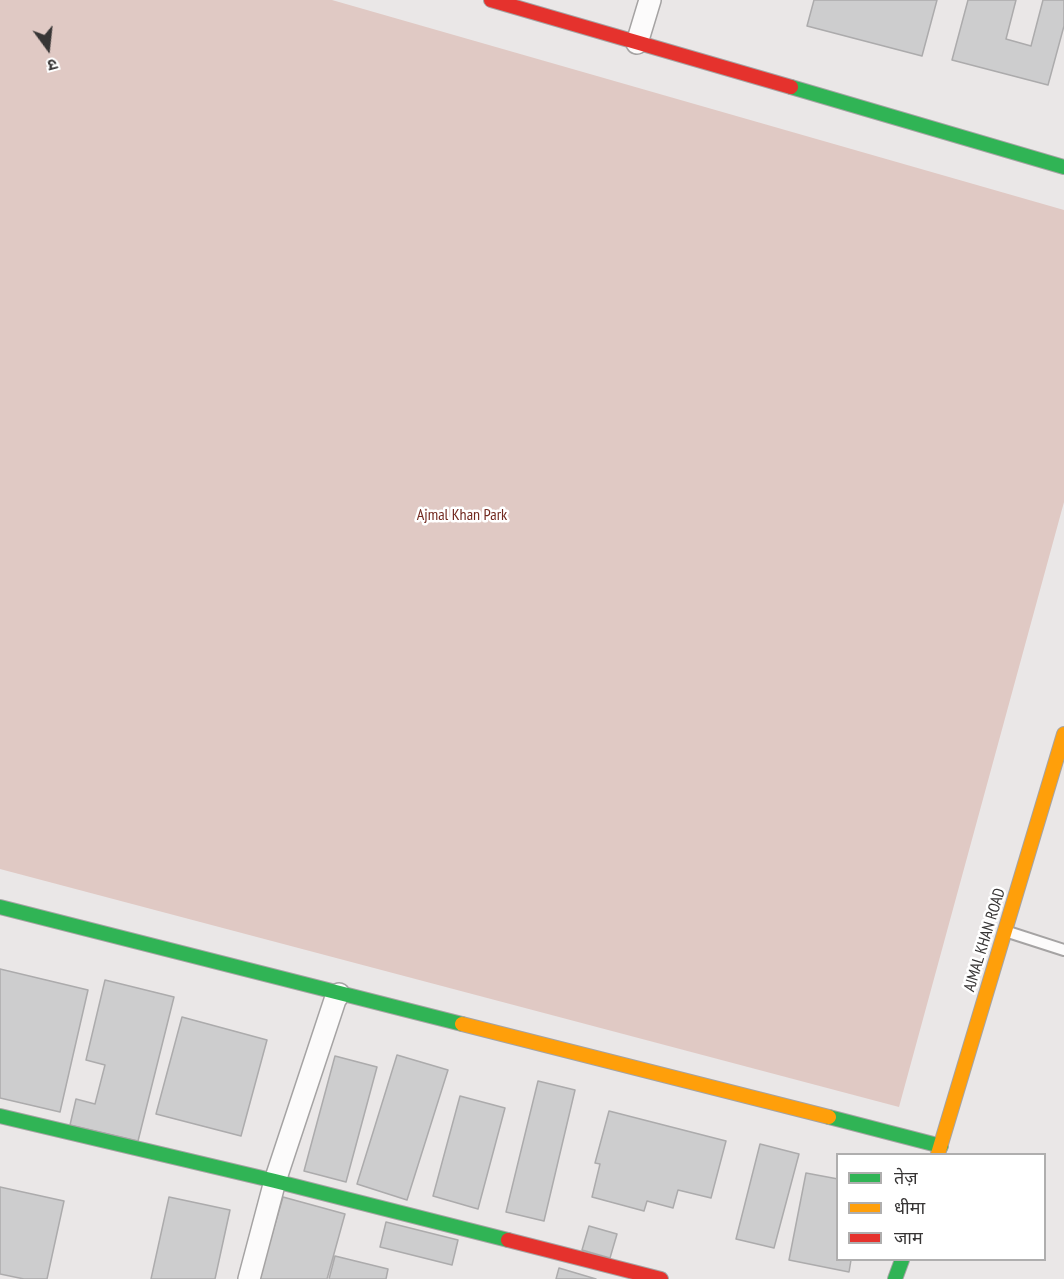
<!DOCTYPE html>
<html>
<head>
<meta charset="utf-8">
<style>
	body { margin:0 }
	#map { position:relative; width:1064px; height:1279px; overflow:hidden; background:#eae7e7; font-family:"PT Sans Narrow","Noto Sans Devanagari",sans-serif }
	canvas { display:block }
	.legend { position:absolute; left:836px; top:1153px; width:210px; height:108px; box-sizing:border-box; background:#fff; border:2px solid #afaeae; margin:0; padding:8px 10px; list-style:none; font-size:18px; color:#373535 }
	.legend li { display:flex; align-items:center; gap:12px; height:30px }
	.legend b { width:30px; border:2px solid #afaeae }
	.north { position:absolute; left:18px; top:18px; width:60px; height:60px; -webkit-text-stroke:4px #fff; paint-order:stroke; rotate:165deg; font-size:16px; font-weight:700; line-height:24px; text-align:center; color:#373535 }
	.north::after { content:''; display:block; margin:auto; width:21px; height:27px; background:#373535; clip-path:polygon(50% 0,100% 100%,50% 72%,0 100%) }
</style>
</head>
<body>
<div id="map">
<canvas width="1064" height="1279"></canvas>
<ul class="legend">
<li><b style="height:8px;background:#30b455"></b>तेज़</li>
<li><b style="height:8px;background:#ff9f0a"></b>धीमा</li>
<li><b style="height:8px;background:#e5322d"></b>जाम</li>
</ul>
<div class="north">उ</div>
</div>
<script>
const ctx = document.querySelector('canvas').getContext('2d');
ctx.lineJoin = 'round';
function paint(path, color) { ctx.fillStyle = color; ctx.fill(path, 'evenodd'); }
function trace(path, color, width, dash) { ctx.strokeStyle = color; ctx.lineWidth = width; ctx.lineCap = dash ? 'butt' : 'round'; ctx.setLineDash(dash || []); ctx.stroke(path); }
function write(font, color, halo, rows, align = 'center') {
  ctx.font = font + ' "PT Sans Narrow",sans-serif'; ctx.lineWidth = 5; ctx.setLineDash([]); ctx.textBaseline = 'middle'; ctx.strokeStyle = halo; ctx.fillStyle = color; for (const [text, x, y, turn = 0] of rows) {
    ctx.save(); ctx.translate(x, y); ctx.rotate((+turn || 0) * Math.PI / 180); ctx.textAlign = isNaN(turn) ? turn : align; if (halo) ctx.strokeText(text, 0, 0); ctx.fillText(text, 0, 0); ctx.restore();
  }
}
paint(new Path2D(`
	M0,0h332l732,210v292l-165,605 -899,-238z`), '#e0c9c4');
const building = new Path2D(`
	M814,0h123l-15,56 -115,-30z
	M968,0h48l-10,39 25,7 12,-46h21v26l-16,59 -96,-25z
	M0,969l88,21 -28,122 -60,-14z
	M105,980l69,17 -36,144 -68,-16 6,-26 19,5 10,-39 -19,-5z
	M182,1017l85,23 -26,96 -85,-22z
	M397,1055l51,15 -41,130 -50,-16z
	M335,1056l42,11 -31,115 -42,-11z
	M538,1081l37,9 -31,131 -38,-9z
	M460,1096l45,12 -27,101 -45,-13z
	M609,1111l117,30 -15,57 -33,-8 -5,18 -26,-7 -3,10 -52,-14 8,-33 -5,-1z
	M760,1144l39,10 -25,94 -38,-9z
	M806,1173l32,6v81h13l-2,12 -60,-12z
	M0,1187l64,14 -17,78h-23l-24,-5z
	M169,1197l61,13 -15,69h-64z
	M283,1197l62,17 -18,65h-68z
	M386,1222l72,18 -6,25 -72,-18z
	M589,1226l28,8 -7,24 -28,-8z
	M335,1256l53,13 -2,10h-57z
	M559,1268l37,11h-40z`);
paint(building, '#cdcdce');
trace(building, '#acabac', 1.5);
const lane = new Path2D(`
	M1005,931l59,19`);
const street = new Path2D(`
	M637,43l13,-43
	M249,1279l26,-98 60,-181 4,-6`);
const fast = new Path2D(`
	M791,87l273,80
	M0,907l462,117
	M0,1116l275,65 233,59
	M829,1117l112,29
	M895,1279l7,-19`);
const slow = new Path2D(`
	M462,1024l367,93
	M938,1154l126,-420`);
const jam = new Path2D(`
	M491,0l300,87
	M508,1240l153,39`);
trace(lane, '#a5a3a3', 14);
trace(street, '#a5a3a3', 24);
trace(fast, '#a5a3a3', 16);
trace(slow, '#a5a3a3', 16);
trace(jam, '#a5a3a3', 16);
trace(lane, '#fcfbfb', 10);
trace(street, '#fcfbfb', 21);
trace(fast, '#30b455', 14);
trace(slow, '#ff9f0a', 14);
trace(jam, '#e5322d', 14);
write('16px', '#72291f', '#fff', [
	["Ajmal Khan Park",462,515]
]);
write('16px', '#373535', '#fff', [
	["AJMAL KHAN ROAD",985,940,-73]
]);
</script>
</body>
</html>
